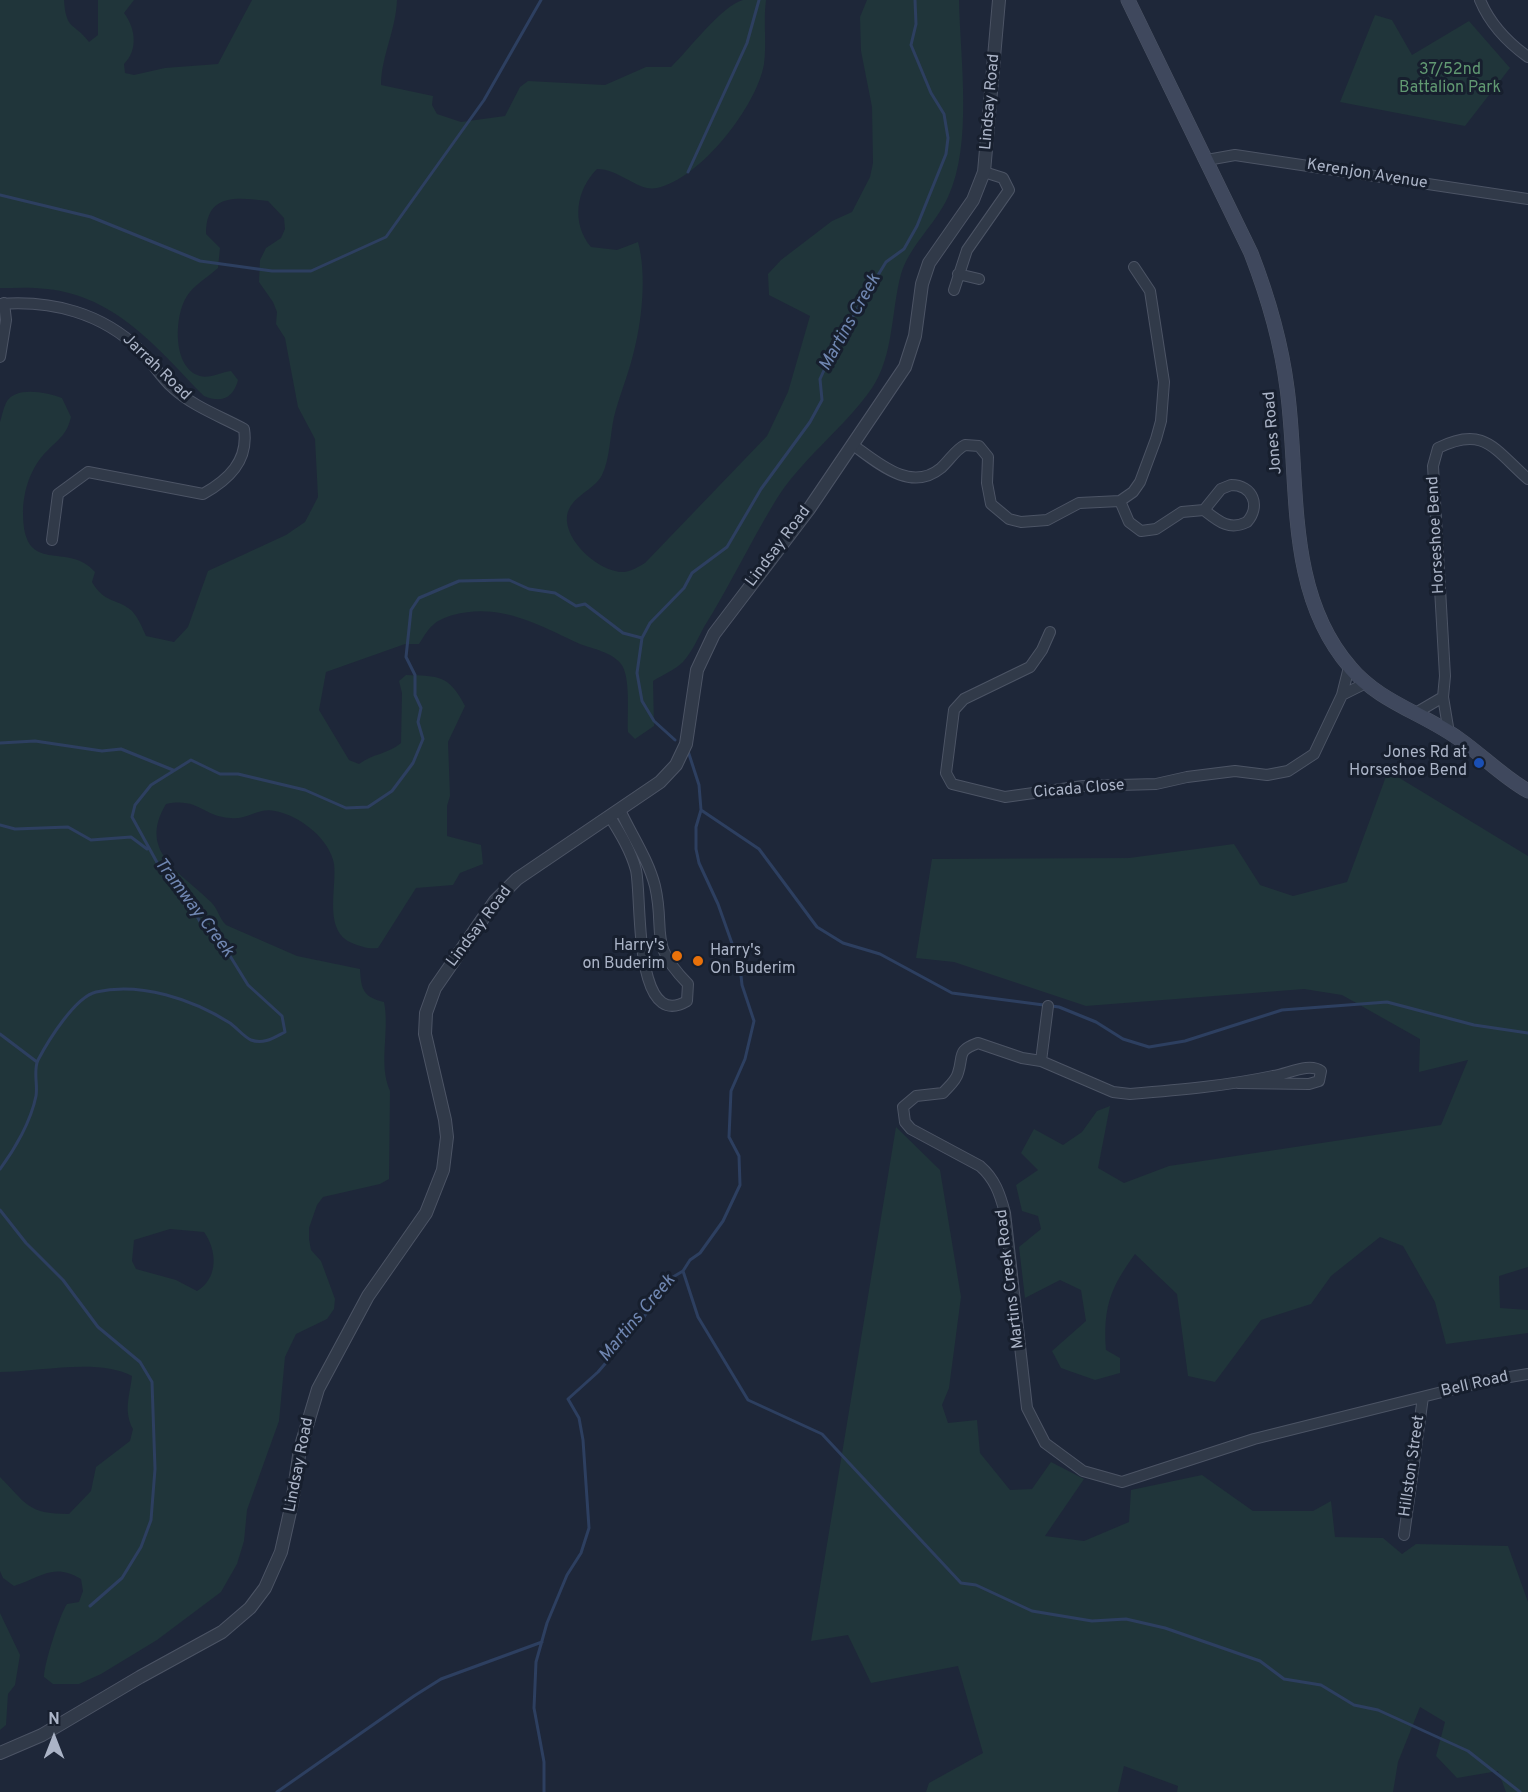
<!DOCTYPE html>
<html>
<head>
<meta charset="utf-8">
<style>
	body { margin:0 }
	#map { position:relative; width:1528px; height:1792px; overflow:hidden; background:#1e2739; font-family:Overpass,sans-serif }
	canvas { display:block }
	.north { position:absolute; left:24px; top:1708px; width:60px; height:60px; -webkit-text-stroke:4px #171f2e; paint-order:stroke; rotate:0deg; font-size:16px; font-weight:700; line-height:24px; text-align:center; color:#abb4c7 }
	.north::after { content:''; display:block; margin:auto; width:21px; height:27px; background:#abb4c7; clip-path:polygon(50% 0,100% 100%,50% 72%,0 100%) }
</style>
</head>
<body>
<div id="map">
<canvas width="1528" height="1792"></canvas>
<div class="north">N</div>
</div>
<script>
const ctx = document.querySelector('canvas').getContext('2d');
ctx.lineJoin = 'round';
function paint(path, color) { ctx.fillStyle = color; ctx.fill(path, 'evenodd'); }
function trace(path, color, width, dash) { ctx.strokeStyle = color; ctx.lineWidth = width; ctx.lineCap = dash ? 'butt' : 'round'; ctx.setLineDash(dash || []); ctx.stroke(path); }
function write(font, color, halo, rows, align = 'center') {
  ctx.font = font + ' Overpass,sans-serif'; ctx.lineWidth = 6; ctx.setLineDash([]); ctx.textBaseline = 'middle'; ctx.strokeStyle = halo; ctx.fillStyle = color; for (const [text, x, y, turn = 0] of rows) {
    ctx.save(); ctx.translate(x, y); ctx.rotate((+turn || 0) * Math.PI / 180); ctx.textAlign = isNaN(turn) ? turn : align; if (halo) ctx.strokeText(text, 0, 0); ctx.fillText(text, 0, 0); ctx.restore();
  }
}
paint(new Path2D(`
	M0,0h64c2,31 10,22 25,42l9,-7v-35h36l-10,13c12,16 14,37 0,51l1,9 9,2 31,-7 53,-4 34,-64h145c-1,30 -16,57 -16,85l52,11 -1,9 5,9 24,8 44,-6 15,-29 8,-6 77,4 41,-18h25c16,-15 51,-62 72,-67 7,0 16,0 23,0 -3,21 1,43 -2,64 -7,42 -64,115 -107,124 -19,4 -37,-19 -60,-19 -21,21 -26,54 -6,78l26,3 21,-8c9,33 4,80 -5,113 -5,21 -14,41 -19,62 -4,18 -4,42 -12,58 -8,16 -32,21 -35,41 -3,25 33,57 57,56 8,-1 14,-5 21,-9l122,-127 21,-44 22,-76 -41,-21 -1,-21 13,-14 51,-39 20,-9 18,-35 3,-14 -1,-56 -11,-56 -1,-34 7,-17h92c1,58 14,144 -11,197 -13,28 -38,48 -47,77 -10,37 -7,81 -29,114 -29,42 -73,72 -99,117 -24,40 -44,82 -69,122 -6,11 -12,25 -21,35 -8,8 -21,13 -30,19l1,45 -19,13 -7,-7c-1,-15 3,-56 -7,-68 -9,-12 -28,-15 -41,-20 -41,-19 -80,-42 -127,-29 -7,2 -15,5 -20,10 -6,5 -10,13 -14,19h-14l-79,28 -7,38 30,50 10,4c13,-10 29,-10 42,-21l1,-50 -3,-12 7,-6c33,1 43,0 59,31l-17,36 2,54 -3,10v30l34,9 2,19 -23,9 -7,12 -37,3 -38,60c-10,1 -16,-1 -26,-5 -29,-12 -15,-54 -18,-79 -4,-25 -35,-49 -59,-53 -16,-4 -28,9 -44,7 -28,-1 -32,-21 -65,-14 -29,48 15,68 45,98 7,7 8,16 15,23l71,31 63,13c1,20 3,28 24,33 6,29 -6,62 6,89l-1,88 -9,5 -57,13 -6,8 -8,23v11l2,11 10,11 14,38 -1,10 -7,10 -31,15 -11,23 -6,64 -32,89 -3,31 -7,23 -16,28 -64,48 -56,34 -22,10h-26l-9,-7c0,-13 16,-63 23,-73l12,-2 4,-11 -2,-12c-28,-17 -41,-1 -67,7l-11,-8 -3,-7v-94c26,26 27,37 69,37l22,-23 5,-24 34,-26 3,-12c-10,-18 -3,-34 -1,-53 -34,-18 -93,-4 -132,-4v-950c2,-6 3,-13 6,-19 9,-18 42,-10 56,-5l9,19c-4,17 -11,21 -23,33 -17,16 -25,41 -25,63 0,65 45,27 72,59l-3,10c12,21 24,16 39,28 7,7 11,17 15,26l28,6 14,-15 20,-56 78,-36 19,-13 13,-25 -3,-58 -17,-32 -13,-69 -9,-14 1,-12 -4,-10 -14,-20 1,-22 6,-12 15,-10 4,-9 -1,-11 -16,-17c-30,-3 -62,-9 -62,33l14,14 -2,20c-10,9 -24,17 -31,28 -13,20 -15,72 13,80 9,3 21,-4 31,-5l7,9c-5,19 -17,23 -34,16 -46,-47 -88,-100 -157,-107 -16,-2 -32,-1 -47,-1zM170,1229l34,3c13,18 15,46 -7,59l-21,-11 -40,-11 -4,-8 2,-21z
	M1375,15l17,5 20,35 57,-34 41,47 -45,58 -125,-24z
	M1388,771l140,85v411l-29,9 1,32 28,2v23l-82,11 -11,-42 -32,-56 -23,-9 -49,39 -20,28 -50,16 -46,62 -27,-6 -11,-82 -42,-40c-25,34 -32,54 -29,96l14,8v15l-25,7 -34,-12 -9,-17 34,-30 -5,-31 -21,-10 -35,18 -6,-51 22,-18 -3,-13 -16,-5 -6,-26 22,-15 -17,-17 13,-24 29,16 19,-13 15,-21 13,-5 -12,62 26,15 45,-17 272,-41 27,-65 -49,12 1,-33 -78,-44 -38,-6 -218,17 -132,-44 -38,-4 16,-99 197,-1 105,-14 26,41 33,11 54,-14z
	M896,1127l44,43 21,127 -12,91 -7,17 6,18 29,-3 3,33 30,37 22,-1 19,-27 33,17 -39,57 39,5 45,-19 2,-32 71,-15 51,36h60l18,-10 4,36 48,1 19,16 14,-10 92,2 20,56v190h-22l-8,-21 -41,7 -21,-22 9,-34 -25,-15 -22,55 -5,30h-216l1,-6 -54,-20 -6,26h-192l3,-9 54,-30 -25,-87 -87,17 -23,-48 -37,6z
	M0,1613l20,42 -5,30 -7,9 -2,31 -6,5z`), '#20353a');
trace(new Path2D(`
	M688,172l59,-129 12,-43
	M0,195l91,22 109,44 72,10h39l75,-34 98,-137 57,-100
	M675,740l-21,-19 -12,-20 -5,-28 5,-35 8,-15 34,-35 8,-15 35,-26 34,-58 49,-67 12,-22 -2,-21 16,-35 50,-82 18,-13 13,-23 29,-72 2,-16 -4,-24 -13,-21 -20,-48 5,-21 -1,-24
	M0,743l35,-2 67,10 19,-2 52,21
	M701,810l58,39 58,78 26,16 37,11 72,39 107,14 37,15 27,17 26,8 36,-6 97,-31 105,-8 87,23 54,8
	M0,825l15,4 53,-2 23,13 40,-3 16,12
	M0,1034l37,28
	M0,1169c15,-20 31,-48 36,-73 2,-11 -3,-26 2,-36 10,-19 37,-63 58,-68 45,-10 96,7 134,31 7,5 14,14 21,17 13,5 24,-3 34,-8l-3,-16 -34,-31 -26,-42 -20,-18 -26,-45 -17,-14 -27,-49 3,-12 16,-20 40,-25 29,14h18l67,16 41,18 22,-1 24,-16 21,-28 10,-24 -5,-17 3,-14 -6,-13v-20l-9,-18 5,-47 8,-12 40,-17 50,-1 20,9 26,4 21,13 9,-2 38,29 19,5
	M0,1210l26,33 37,37 35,47 42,35 12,20 3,87 -4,51 -10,27 -19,31 -32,28
	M683,1271l15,46 50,83 74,34 139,149 15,2 56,26 60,10 34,-2 39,9 95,33 24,18 37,6 33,20 24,5 90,41 52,41
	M277,1792l137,-96 27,-17 101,-37
	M544,1792v-30l-10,-54 2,-46 11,-39 20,-48 14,-22 8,-25 -6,-88 -4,-22 -11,-19 30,-27 42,-49 28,-43 15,-9 7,-11 10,-7 23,-32 17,-36 -1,-29 -10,-19 2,-46 14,-32 9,-38 -12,-36 -2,-19 -22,-62 -19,-41 -3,-14v-22l5,-17 -2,-25 -11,-34`), '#2d3f60', 3);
const minor = new Path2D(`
	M1480,0c10,24 27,42 48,57
	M1207,160l28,-5 293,44
	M958,274l21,5
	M954,290l13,-40 42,-60 -6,-12 -19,-6
	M0,304c52,-4 102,9 140,46 12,11 20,27 33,38 21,19 47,28 71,41 5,32 -16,51 -41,65l-115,-22 -30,22 -6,46
	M0,357l6,-37 -2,-17
	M853,445c25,18 58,48 88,23 9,-8 14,-18 24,-23l14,1 9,11 -1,26 4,21 18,15 12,3 26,-2 32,-17 41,-2 13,-9 7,-10 16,-43 5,-18 3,-39 -14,-91 -16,-24
	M1231,485c22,0 30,21 16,37 -18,9 -29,-1 -43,-12l17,-21z
	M1120,501l9,21 12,9 15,-2 26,-17 22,-2
	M1050,632l-8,18 -12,17 -66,32 -10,11 -8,63 6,11 53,13 78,-11 73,-2 31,-7 48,-6 32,4 21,-4 26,-17 28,-59 7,-28
	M1342,695l24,-12
	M1414,714l29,-17
	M1449,733l-6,-36 2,-21 -12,-210 5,-18c46,-23 56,1 90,31
	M610,817c10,16 21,34 26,53 6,26 -3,163 51,131l1,-17c-41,-42 -22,-50 -33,-98 -7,-27 -23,-50 -35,-76
	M1041,1061l7,-55
	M1238,1083l71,1 10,-3 2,-10c-12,-9 -33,3 -48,5 -47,10 -95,14 -143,18l-17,-2 -72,-31 -19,-3 -44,-15c-22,8 -14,12 -20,30 -2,8 -10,14 -15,20l-27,3 -13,11 2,15 6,7 69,37c15,13 20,28 25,47l22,195 18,35 38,28 39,11 132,-43 232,-58 42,-7
	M1404,1535l19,-138`);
const tertiary = new Path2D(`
	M0,1753l42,-18 98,-58 82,-45 28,-24 15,-20 16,-36 11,-49 8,-54 18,-60 50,-93 58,-83 17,-43 4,-33 -2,-17 -20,-86 1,-21 9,-25 60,-87 22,-22 143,-97 16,-17 10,-21 11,-74 17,-36 95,-125 96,-142 10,-31 7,-52 7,-21 44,-63 11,-28 15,-172`);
const secondary = new Path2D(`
	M1128,0l123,253c17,44 30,88 36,135 13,93 -3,203 63,279 29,35 73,46 109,72 23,16 44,38 69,52`);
trace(minor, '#4c5465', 12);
trace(tertiary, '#4c5465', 14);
trace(secondary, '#4c5465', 15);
trace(minor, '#313a49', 10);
trace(tertiary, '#313a49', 12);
trace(secondary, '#3f485d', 14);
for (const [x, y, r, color] of [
	[1479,763,6,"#1a4fb4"],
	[677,956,6,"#e8710a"],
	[698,961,6,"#e8710a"]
]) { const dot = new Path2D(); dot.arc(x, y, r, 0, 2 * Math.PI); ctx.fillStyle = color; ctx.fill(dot); trace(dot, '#171f2e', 2); }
write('16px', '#619972', '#171f2e', [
	["37/52nd",1450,71],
	["Battalion Park",1450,89]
]);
write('16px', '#abb4c7', '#171f2e', [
	["Lindsay Road",991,102,-85],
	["Kerenjon Avenue",1367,175,9],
	["Jarrah Road",156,368,44],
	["Jones Road",1274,433,-95],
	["Horseshoe Bend",1437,535,-93],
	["Lindsay Road",779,547,-53],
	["Cicada Close",1079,790,-5],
	["Lindsay Road",480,927,-53],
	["Martins Creek Road",1011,1279,-97],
	["Bell Road",1475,1385,-13],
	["Lindsay Road",300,1465,-79],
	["Hillston Street",1413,1466,-82]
]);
write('16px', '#abb4c7', '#171f2e', [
	["Jones Rd at",1467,754],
	["Horseshoe Bend",1467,772],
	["Harry's",665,947],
	["on Buderim",665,965],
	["Harry's",710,952,"left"],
	["On Buderim",710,970,"left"]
], 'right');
write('italic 18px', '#7087b2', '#171f2e', [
	["Martins Creek",851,323,-61],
	["Tramway Creek",193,908,53],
	["Martins Creek",638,1319,-50]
]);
</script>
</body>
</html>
